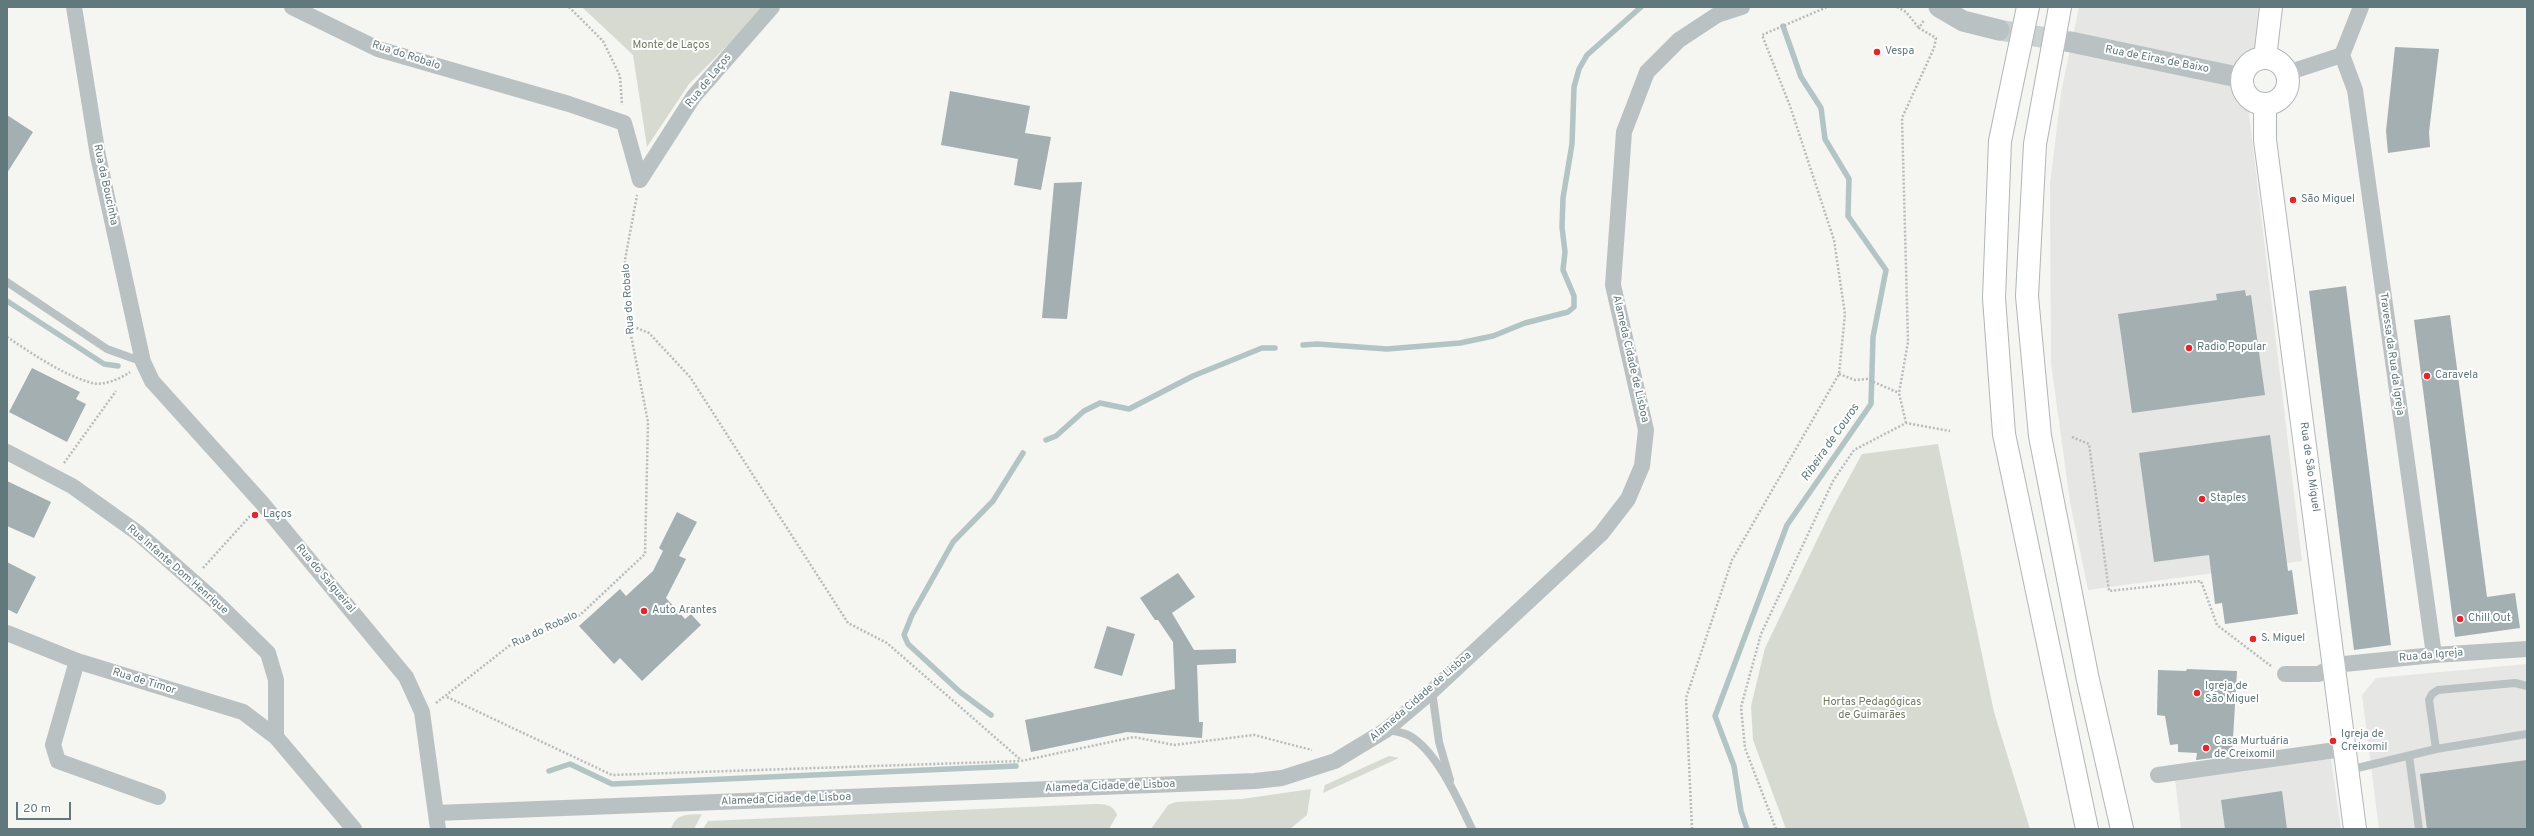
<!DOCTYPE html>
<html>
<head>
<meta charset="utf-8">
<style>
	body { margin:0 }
	#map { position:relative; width:2534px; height:836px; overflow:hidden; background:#f5f5f2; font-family:Overpass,sans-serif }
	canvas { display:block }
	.frame { position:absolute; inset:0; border:8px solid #61787c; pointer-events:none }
	.scale { position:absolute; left:16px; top:802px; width:55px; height:18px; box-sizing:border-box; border:2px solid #61787c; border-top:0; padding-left:5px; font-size:12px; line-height:14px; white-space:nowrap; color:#61787c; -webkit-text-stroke:3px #fff; paint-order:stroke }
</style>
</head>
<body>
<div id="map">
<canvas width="2534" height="836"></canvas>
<div class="frame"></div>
<div class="scale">20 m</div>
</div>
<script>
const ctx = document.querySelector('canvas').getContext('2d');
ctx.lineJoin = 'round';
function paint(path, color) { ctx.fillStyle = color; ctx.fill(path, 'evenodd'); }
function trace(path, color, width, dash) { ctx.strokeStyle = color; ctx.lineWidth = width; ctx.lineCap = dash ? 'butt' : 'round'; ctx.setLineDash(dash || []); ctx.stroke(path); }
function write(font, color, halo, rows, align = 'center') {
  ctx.font = font + ' Overpass,sans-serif'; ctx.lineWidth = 4; ctx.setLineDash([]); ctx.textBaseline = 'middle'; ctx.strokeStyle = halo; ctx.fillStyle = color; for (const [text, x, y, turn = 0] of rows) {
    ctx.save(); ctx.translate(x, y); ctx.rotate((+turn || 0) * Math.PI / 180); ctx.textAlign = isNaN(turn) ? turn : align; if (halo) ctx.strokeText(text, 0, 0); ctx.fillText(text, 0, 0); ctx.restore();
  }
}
paint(new Path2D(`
	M2079,7h179l-9,106 53,448 -214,29 -18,-88 -19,-139 -1,-179 11,-91z
	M2527,664v165h-148l-17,-134 14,-17z
	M2331,759l10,70h-160l-6,-50z`), '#e6e6e5');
paint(new Path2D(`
	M582,7h184l-77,77 -42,63 -14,-92z
	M1938,444l56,268 36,117h-244l-33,-89 -2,-34 14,-58 66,-137 31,-57z
	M1389,756l10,2 -76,35 2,-8z
	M1311,789l-4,26 -17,14h-139l17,-24 8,-3 66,-3z
	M1094,804c10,0 19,0 23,11l-8,14h-406l5,-8z
	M702,814l-8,15h-23c5,-16 16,-14 31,-15z`), '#d7dad1');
trace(new Path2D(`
	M7,301l97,63 14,2
	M1303,345l14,-1 70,5 73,-6 33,-7 32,-13 43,-11 6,-5v-11l-11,-26 2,-18 -3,-25 1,-29 9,-54 2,-57 5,-18 8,-14 54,-48
	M1046,440l10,-4 28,-25 16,-8 29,6 64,-33 69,-28h13
	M991,715l-31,-23 -52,-48 -4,-9 8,-20 41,-73 40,-41 30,-48
	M549,771l21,-7 42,20 404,-18
	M1747,829l-6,-18 -7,-45 -19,-50 72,-191 84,-121 2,-67 13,-67 -38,-54 1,-37 -24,-40 -4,-31 -20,-31 -18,-51`), '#b2c4c4', 5.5);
paint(new Path2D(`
	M2395,47l44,2 -10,83 1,15 -42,6 -2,-22z
	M950,91l80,15 -5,27 26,4 -10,53 -27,-5 4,-26 -77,-14z
	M7,115l26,17 -26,41z
	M1082,182l-15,137 -25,-1 12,-135z
	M2346,286l45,359 -37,5 -45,-359z
	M2245,290l1,6 5,-1 14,100 -133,18 -14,-99 99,-14 -1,-6z
	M2450,315l37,282 28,-4 5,35 -65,9 -41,-317z
	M32,368l48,24 -4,7 10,5 -19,38 -58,-30z
	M2270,435l18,136 4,-1 6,44 -73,10 -3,-21 -7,1 -6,-49 -55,7 -15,-109z
	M7,481l44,21 -17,36 -27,-12z
	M677,512l20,10 -18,34 7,3 -20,39 19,21 6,-5 10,11 -59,56 -22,-23 -6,6 -35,-38 41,-37 6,7 27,-25 10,-20 -4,-3z
	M7,562l29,15 -19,37 -10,-5z
	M1178,573l17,24 -23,16 22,37 42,-1v14l-39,2 2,57h4l-1,16 -75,-6 -96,20 -6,-32 150,-31 -2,-47 -15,-22h-3l-15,-22z
	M1107,626l28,8 -13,42 -28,-8z
	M2187,669l50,2 -5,84 -20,-2v5l-16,2 1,-7 -19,-1v-8l-8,1 -5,-29 -8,-1 1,-45 28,1z
	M2527,760v69h-100l-7,-55z
	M2282,791l5,38h-62l-4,-29z`), '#a3afb1');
trace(new Path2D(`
	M1999,30l71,12`), '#c9d0cf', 21, [21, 10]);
const secondary = new Path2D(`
	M2242 81a23 23 0 1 1 46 0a23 23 0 1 1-46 0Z
	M2265,58l6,-51
	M2265,105v35l90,689`);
const trunk = new Path2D(`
	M2028,7l-28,134 -6,157 10,136 83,395
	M2060,7l-25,137 -8,152 13,140 48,244 34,149`);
trace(secondary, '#afb7b9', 24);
trace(trunk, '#b0b6b7', 24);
trace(new Path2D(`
	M569,7l34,34 17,35 2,29
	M1897,7l9,5 13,16
	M629,325l20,8 41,44 158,246 39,20 134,117
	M7,337c26,17 54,37 85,46 11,3 28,-4 38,-11
	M1839,374l16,6 12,-1 32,14
	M1906,423l-7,-30 9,-51 -6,-224 32,-70 2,-10 -17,-10 5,-8
	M2072,437l17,7 20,147 92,-10 16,44 54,41
	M64,463l52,-72
	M203,568l48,-53
	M447,697l165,78 409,-14 113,-24 40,8 80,-10 58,15
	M436,703l73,-57 71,-31 65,-61 3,-132 -19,-97 -4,-65 12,-65
	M1692,829l-6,-131 46,-138 107,-186 6,-60 -11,-74 -44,-134 -28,-71 65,-28
	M1776,829l-31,-81 -4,-41 20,-73 72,-153 21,-31 52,-27 44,8`), '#b7bbbc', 2.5, [2, 2]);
trace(new Path2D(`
	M7,282l100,67 36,13
	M1432,691l7,51 11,38
	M1386,730c7,1 17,2 24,6 28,17 48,64 62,93
	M2436,749l-7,-49 3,-6 6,-4 77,-7 12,3
	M2409,756l10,73
	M2349,770l87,-21 91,-15`), '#bac1c2', 8);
trace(new Path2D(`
	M74,7l24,149 45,206 9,19 110,122 144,174 16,35 16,117
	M292,7l86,42 191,55 55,19 16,57
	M2342,55l13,35 79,565
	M2287,73l55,-18 19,-48
	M640,180l54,-84 78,-89
	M7,452l65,34 66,47 76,67 54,53 8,27v57
	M7,633l70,28 166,51 33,25 78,92
	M77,661l-24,84 5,16 100,36
	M2285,674h34l15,-9 100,-10 93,-6
	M2158,775l185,-26
	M436,813l819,-32 27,-3 53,-17 51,-31 46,-39 169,-157 27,-35 14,-33 4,-36 -33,-145 11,-153 23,-60 32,-32 38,-25 25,-8`), '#bac1c2', 16);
trace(new Path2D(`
	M1939,7l24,14 36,9
	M2071,42l171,36`), '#bac1c2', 21);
trace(secondary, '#fff', 22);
trace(trunk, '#fff', 22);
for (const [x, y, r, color] of [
	[1877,52,4,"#e0272c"],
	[2293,200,4,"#e0272c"],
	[2189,348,4,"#e0272c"],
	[2427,376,4,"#e0272c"],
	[2202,499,4,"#e0272c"],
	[255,515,4,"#e0272c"],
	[644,611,4,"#e0272c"],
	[2460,619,4,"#e0272c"],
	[2253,639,4,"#e0272c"],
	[2197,693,4,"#e0272c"],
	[2333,741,4,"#e0272c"],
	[2206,748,4,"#e0272c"]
]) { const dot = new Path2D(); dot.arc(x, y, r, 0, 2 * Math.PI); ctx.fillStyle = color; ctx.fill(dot); trace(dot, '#fff', 1.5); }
write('11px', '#6e7a63', '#fff', [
	["Monte de Laços",671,46],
	["Hortas Pedagógicas",1872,703],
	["de Guimarães",1872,716]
]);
write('11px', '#61787c', '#fff', [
	["Vespa",1885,52],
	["São Miguel",2301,200],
	["Radio Popular",2197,348],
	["Caravela",2435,376],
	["Staples",2210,499],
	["Laços",263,515],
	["Auto Arantes",652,611],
	["Chill Out",2468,619],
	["S. Miguel",2261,639],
	["Igreja de",2205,687],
	["São Miguel",2205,700],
	["Igreja de",2341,735],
	["Creixomil",2341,748],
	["Casa Murtuária",2214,742],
	["de Creixomil",2214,755]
], 'left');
write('11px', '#61787c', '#fff', [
	["Rua do Robalo",406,56,18],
	["Rua de Eiras de Baixo",2157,60,11],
	["Rua de Laços",709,81,-51],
	["Rua da Boucinha",105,185,78],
	["Rua do Robalo",629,299,-94],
	["Travessa da Rua da Igreja",2391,354,82],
	["Alameda Cidade de Lisboa",1630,359,77],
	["Rua de São Miguel",2309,467,82],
	["Rua Infante Dom Henrique",177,570,41],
	["Rua do Salgueiral",325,579,50],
	["Rua do Robalo",545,630,-25],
	["Rua da Igreja",2431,656,-5],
	["Rua de Timor",144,682,17],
	["Alameda Cidade de Lisboa",1421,697,-41],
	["Alameda Cidade de Lisboa",1110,787,-2],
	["Alameda Cidade de Lisboa",786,800,-2]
]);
write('italic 12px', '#5b7878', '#fff', [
	["Ribeira de Couros",1831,443,-55]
]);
</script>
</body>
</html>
